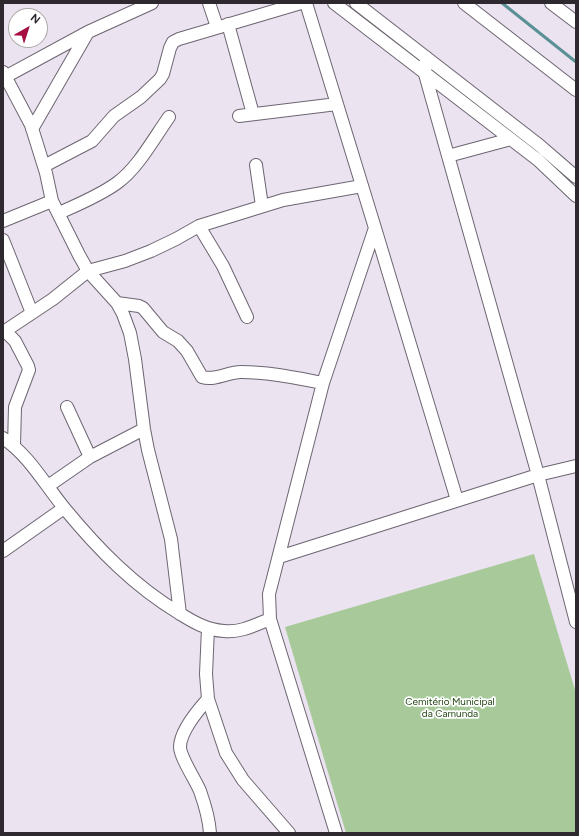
<!DOCTYPE html>
<html>
<head>
<meta charset="utf-8">
<style>
	body { margin:0 }
	#map { position:relative; width:579px; height:836px; overflow:hidden; background:#ece3f1; font-family:Figtree,sans-serif }
	canvas { display:block }
	.frame { position:absolute; inset:0; border:4px solid #2d292e; pointer-events:none }
	.north { position:absolute; left:8px; top:8px; width:40px; height:40px; box-sizing:border-box; background:#fff; border:1px solid #aba9ab; border-radius:50%; rotate:39deg; font-size:11px; font-weight:700; line-height:16px; text-align:center; color:#2d292e }
	.north::after { content:''; display:block; margin:auto; width:14px; height:18px; background:#a60f42; clip-path:polygon(50% 0,100% 100%,50% 72%,0 100%) }
</style>
</head>
<body>
<div id="map">
<canvas width="579" height="836"></canvas>
<div class="frame"></div>
<div class="north">N</div>
</div>
<script>
const ctx = document.querySelector('canvas').getContext('2d');
ctx.lineJoin = 'round';
function paint(path, color) { ctx.fillStyle = color; ctx.fill(path, 'evenodd'); }
function trace(path, color, width, dash) { ctx.strokeStyle = color; ctx.lineWidth = width; ctx.lineCap = dash ? 'butt' : 'round'; ctx.setLineDash(dash || []); ctx.stroke(path); }
function write(font, color, halo, rows, align = 'center') {
  ctx.font = font + ' Figtree,sans-serif'; ctx.lineWidth = 3.5; ctx.setLineDash([]); ctx.textBaseline = 'middle'; ctx.strokeStyle = halo; ctx.fillStyle = color; for (const [text, x, y, turn = 0] of rows) {
    ctx.save(); ctx.translate(x, y); ctx.rotate((+turn || 0) * Math.PI / 180); ctx.textAlign = isNaN(turn) ? turn : align; if (halo) ctx.strokeText(text, 0, 0); ctx.fillText(text, 0, 0); ctx.restore();
  }
}
paint(new Path2D(`
	M534,554l42,139v140h-230l-61,-206z`), '#a8ca9b');
trace(new Path2D(`
	M502,3l74,59`), '#5a9196', 3);
const minor = new Path2D(`
	M209,3l8,24
	M306,3l69,225 82,272
	M334,3l204,157 38,36
	M356,3l183,142 37,32
	M464,3l112,87
	M551,3l25,19
	M228,24l25,90
	M426,57l-1,17 113,401 38,147
	M3,72l28,53 15,48 6,28 27,54 9,16 29,32 6,11 7,19 5,26 9,70 4,21 23,89 9,75
	M3,78l85,-46 64,-29
	M239,116l98,-12
	M32,129l56,-97
	M448,156l63,-17
	M256,165l6,41
	M44,166l48,-25 22,-25 27,-19 19,-18 3,-5 7,-26 3,-6 6,-3 122,-36
	M59,213c20,-9 40,-17 58,-30 21,-15 37,-45 52,-66
	M3,221l49,-20
	M199,226l24,40 24,51
	M3,240l29,73
	M117,303l22,3 4,2 20,24 15,9 9,10 15,26c13,4 26,-5 39,-5 28,0 55,6 82,11
	M67,407l23,50
	M3,438c26,17 42,47 62,71 33,40 69,77 114,104 14,9 28,17 45,18 16,2 31,-6 46,-12
	M14,445l1,-38 14,-37 -1,-4 -13,-25 -10,-10 48,-32 35,-28 37,-10 26,-10 25,-12 23,-13 84,-26 79,-14
	M48,486l42,-29 54,-28
	M3,551l61,-43
	M279,557l259,-82 38,-9
	M208,628l-2,46 2,25 18,54 17,27 46,53
	M208,699c-10,11 -28,33 -28,48 0,10 16,34 20,44 5,14 9,27 10,42
	M336,833l-66,-214 -1,-25 54,-211 52,-155`);
trace(minor, '#6d6571', 14);
trace(minor, '#fff', 12);
write('10px', '#1d3f0c', '#fff', [
	["Cemitério Municipal",450,702],
	["da Camunda",450,714]
]);
</script>
</body>
</html>
